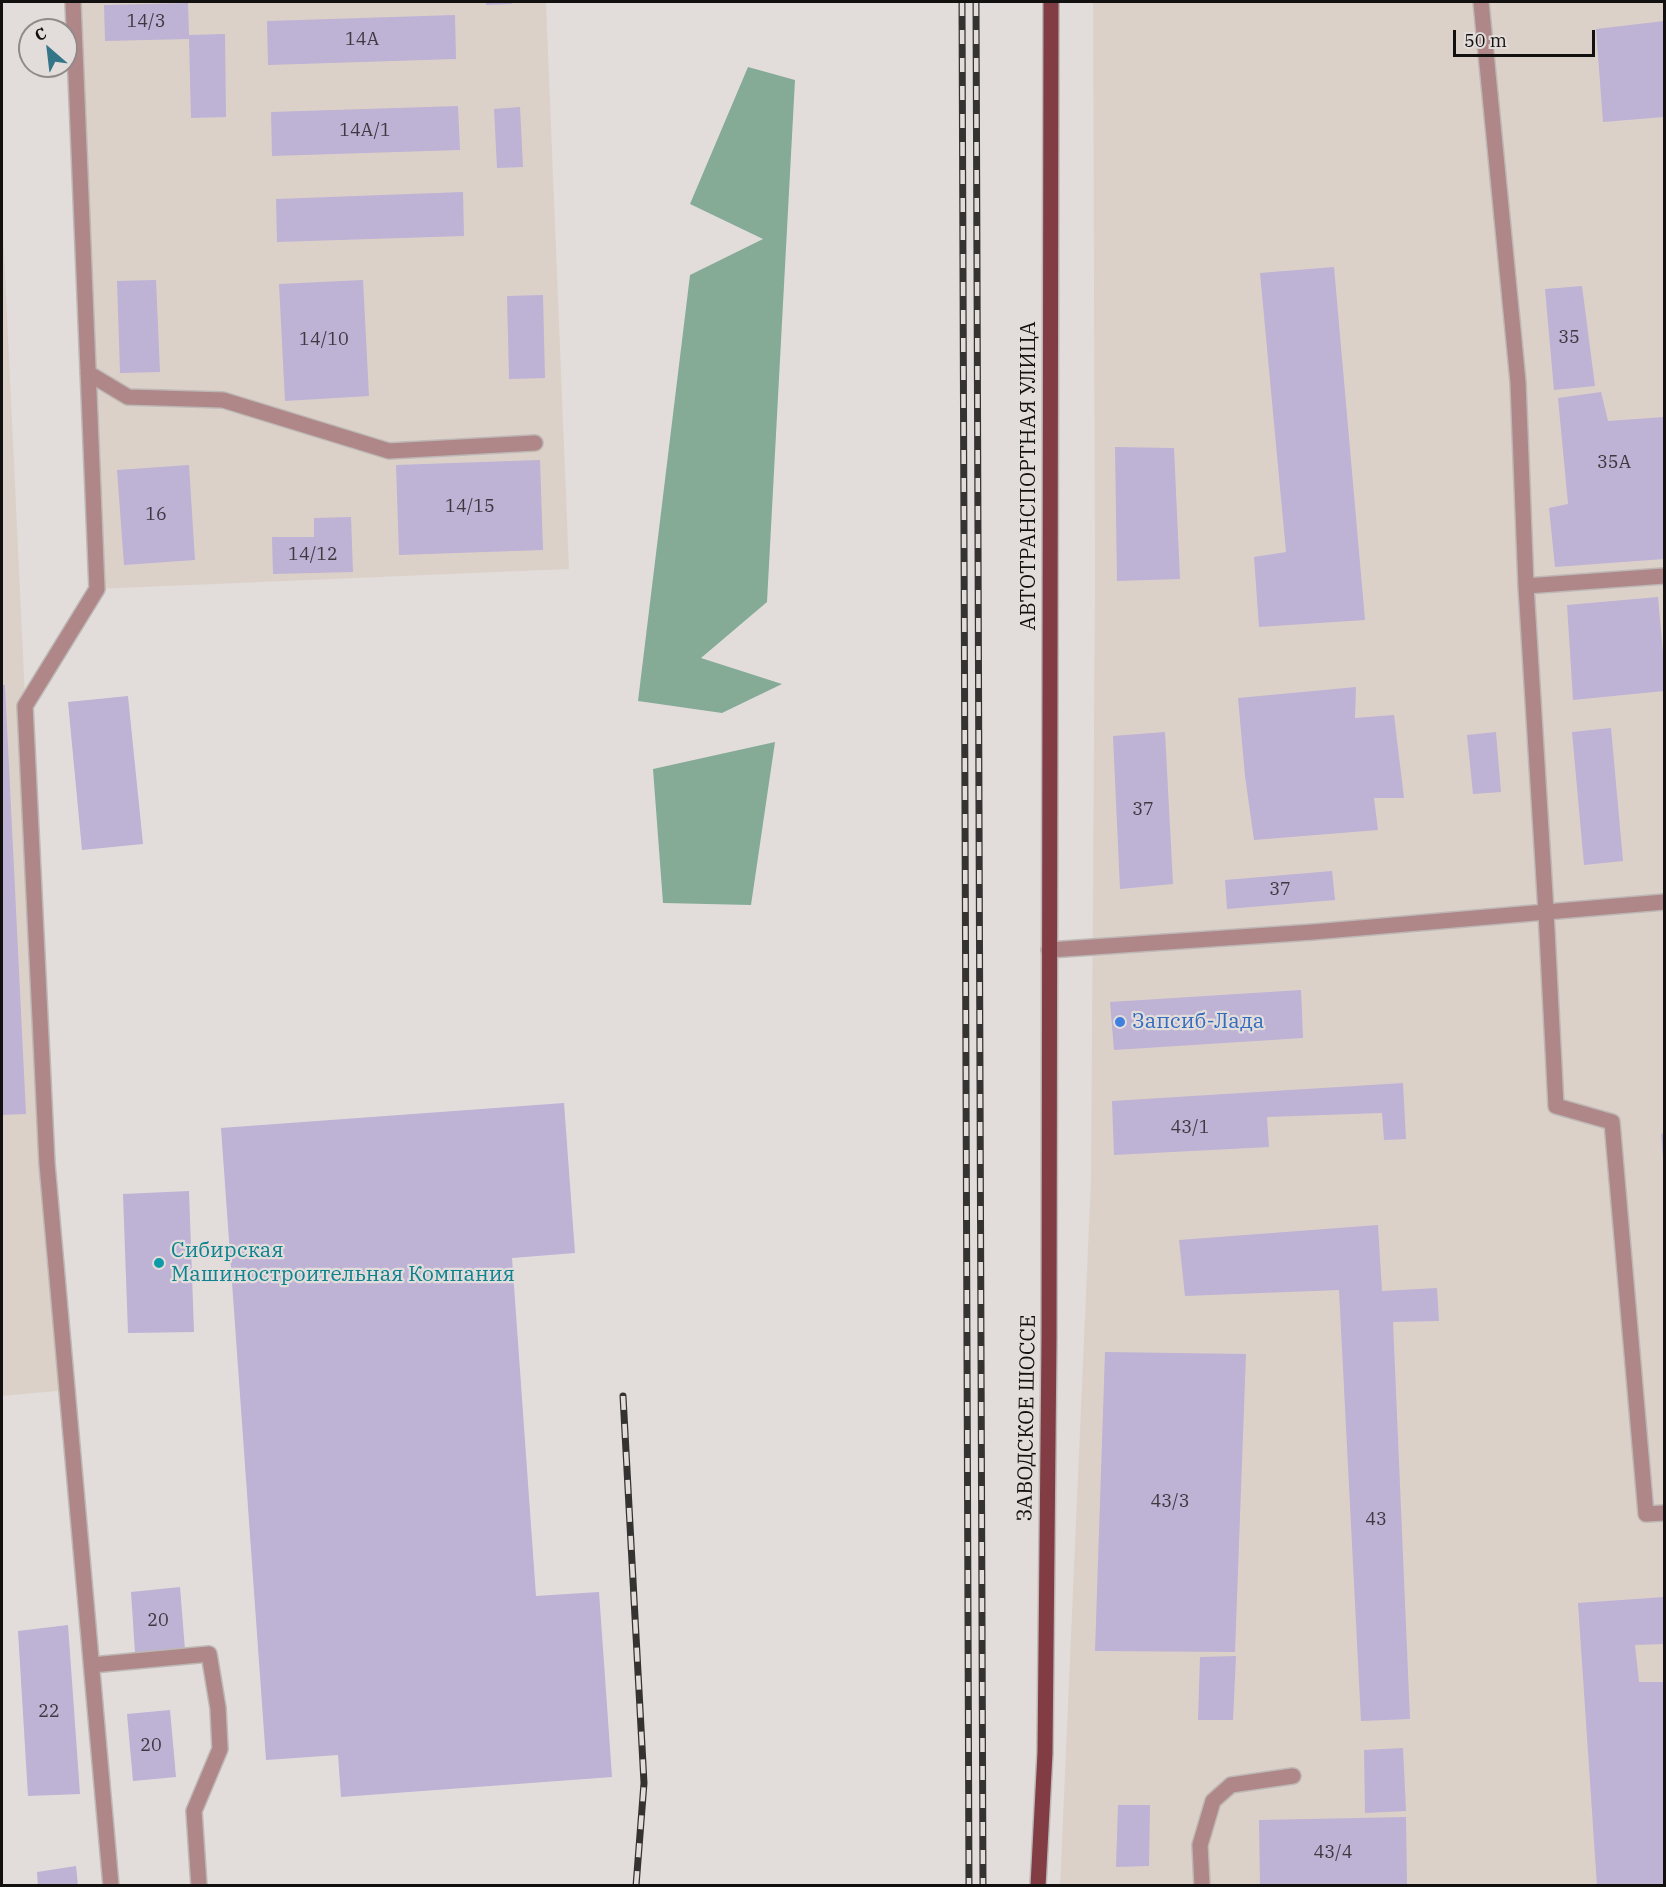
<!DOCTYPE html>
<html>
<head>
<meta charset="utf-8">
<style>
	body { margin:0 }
	#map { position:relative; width:1666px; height:1887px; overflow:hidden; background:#e2dddb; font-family:"IBM Plex Serif",serif }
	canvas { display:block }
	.frame { position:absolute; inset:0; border:3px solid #131110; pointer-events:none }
	.north { position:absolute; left:18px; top:18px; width:60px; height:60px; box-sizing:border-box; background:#e2dddb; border:2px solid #8f8b8a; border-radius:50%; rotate:332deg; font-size:16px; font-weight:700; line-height:24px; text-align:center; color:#131110 }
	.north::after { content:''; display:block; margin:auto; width:21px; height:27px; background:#347688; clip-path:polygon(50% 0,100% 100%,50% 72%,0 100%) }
	.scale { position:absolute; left:1453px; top:30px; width:142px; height:27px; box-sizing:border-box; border:3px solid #131110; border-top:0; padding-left:8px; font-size:18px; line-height:21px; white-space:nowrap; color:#131110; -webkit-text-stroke:4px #e2dddb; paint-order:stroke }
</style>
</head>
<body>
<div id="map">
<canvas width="1666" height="1887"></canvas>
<div class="frame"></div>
<div class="north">С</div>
<div class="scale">50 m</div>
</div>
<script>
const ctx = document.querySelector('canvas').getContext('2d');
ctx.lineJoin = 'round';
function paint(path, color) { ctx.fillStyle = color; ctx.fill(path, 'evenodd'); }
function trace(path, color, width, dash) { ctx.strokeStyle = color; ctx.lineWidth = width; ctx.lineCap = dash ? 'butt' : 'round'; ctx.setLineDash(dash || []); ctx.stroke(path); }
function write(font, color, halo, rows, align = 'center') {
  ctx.font = font + ' "IBM Plex Serif",serif'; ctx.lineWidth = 4.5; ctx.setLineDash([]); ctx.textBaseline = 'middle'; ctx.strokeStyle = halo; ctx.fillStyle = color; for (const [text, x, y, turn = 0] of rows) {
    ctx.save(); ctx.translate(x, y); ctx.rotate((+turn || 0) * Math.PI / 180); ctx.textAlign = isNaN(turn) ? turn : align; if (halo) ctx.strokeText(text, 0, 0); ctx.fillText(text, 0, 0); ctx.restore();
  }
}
paint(new Path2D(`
	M73,2h473l23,567 -472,20z
	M1093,2h571v1883l-604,1 31,-707 4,-601z
	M2,208l45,956 20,226 -65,6z`), '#dcd1c9');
paint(new Path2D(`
	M748,67l47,13 -28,522 -66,56 81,26 -60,29 -84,-12 52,-426 73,-36 -73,-35z
	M775,742l-24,163 -88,-2 -10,-134z`), '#85ab97');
paint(new Path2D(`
	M486,2h26v2l-26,1z
	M188,3l1,32 36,-1 1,83 -35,1 -2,-79 -84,2 -1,-36z
	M455,15l1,44 -188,6 -1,-44z
	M1664,21v96l-61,5 -7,-93z
	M458,106l2,44 -188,6 -1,-44z
	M520,107l3,60 -26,1 -3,-59z
	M463,192l1,44 -187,6 -1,-43z
	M1334,267l31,353 -106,7 -5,-70 32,-5 -26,-279z
	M156,280l4,92 -40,1 -3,-92z
	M363,280l6,116 -84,5 -6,-117z
	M1582,286l13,100 -41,4 -9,-101z
	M543,295l2,83 -36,1 -2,-83z
	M1601,392l7,29 56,-4v142l-109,8 -6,-59 19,-4 -10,-106z
	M1115,447l59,1 6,131 -63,2z
	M540,460l3,90 -144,5 -3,-90z
	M189,465l6,95 -71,5 -7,-95z
	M351,517l2,55 -80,2 -1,-37h42v-19z
	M1658,597l6,67v27l-91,9 -6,-95z
	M2,685h3l21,429 -24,1z
	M1356,687l-1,31 39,-3 10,83h-30l4,32 -124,10 -9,-64 -7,-78z
	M128,696l15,148 -61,6 -14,-148z
	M1611,728l12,133 -39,4 -12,-133z
	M1165,732l8,152 -53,5 -7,-153z
	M1496,732l5,60 -28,2 -6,-59z
	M1332,871l3,29 -108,9 -2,-29z
	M1301,990l2,48 -189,12 -4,-48z
	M1403,1083l3,56 -22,1 -2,-27 -115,4 2,30 -155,8 -2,-54z
	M564,1103l11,150 -63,5 24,338 63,-4 13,185 -271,20 -3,-42 -72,5 -45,-632z
	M1664,1133v25h-1l-2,-24z
	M189,1191l5,141 -66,1 -5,-139z
	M1378,1225l4,66 55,-3 2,33 -46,1 17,397 -49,2 -22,-431 -154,6 -6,-56z
	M1105,1352l141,2 -11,298 -140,-1z
	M180,1587l5,63 -50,3 -4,-61z
	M1664,1597v47l-29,1 4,37h25v204h-67l-19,-283z
	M68,1625l12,169 -52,2 -10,-165z
	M1236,1656l-3,64h-35l2,-63z
	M170,1710l6,67 -43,4 -6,-67z
	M1403,1748l3,63 -41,2 -1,-63z
	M1118,1805h32l-1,61 -33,1z
	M1406,1817l1,69h-147l-1,-66z
	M76,1866l2,20h-40l-1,-14z`), '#beb2d5');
const minor = new Path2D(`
	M73,2l24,587 -72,117 22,458 64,722
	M88,373l40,24 95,3 166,51 146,-8
	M1526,586l138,-10
	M1664,902l-118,10 10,194 56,16 34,392 18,-1
	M1049,950l264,-18 233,-20 -20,-326 -8,-204 -37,-380
	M92,1665l117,-11 9,54 2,41 -26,62 5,75
	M1202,1886l-2,-41 13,-44 18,-16 62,-9`);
const major = new Path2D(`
	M1038,1886l7,-133 4,-413 2,-1338`);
trace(minor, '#bdb8b6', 18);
trace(major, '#bdb8b6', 18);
trace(minor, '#af8788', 15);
trace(major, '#813d43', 15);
const rail = new Path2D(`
	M962,2l7,1884
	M976,2l7,1884
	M623,1396l21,387 -8,103`);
trace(rail, '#353332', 7);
trace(rail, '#e2dddb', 4.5, [14]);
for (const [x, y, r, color] of [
	[1120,1022,6,"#3f7fe0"],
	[159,1263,6,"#0f9aa8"]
]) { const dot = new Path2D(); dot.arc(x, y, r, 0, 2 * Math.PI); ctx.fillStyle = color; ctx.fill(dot); trace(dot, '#e2dddb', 2); }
write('18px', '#3e3941', null, [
	["14/3",146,22],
	["14А",362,40],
	["14А/1",365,131],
	["35",1569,338],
	["14/10",324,340],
	["35А",1614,463],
	["14/15",470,507],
	["16",156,515],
	["14/12",313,555],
	["37",1143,810],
	["37",1280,890],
	["43/1",1190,1128],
	["43/3",1170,1502],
	["43",1376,1520],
	["20",158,1621],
	["22",49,1712],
	["20",151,1746],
	["43/4",1333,1853]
]);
write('21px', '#131110', '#e2dddb', [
	["АВТОТРАНСПОРТНАЯ УЛИЦА",1029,476,-90],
	["ЗАВОДСКОЕ ШОССЕ",1027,1418,-89]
]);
write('21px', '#366cbe', '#e2dddb', [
	["Запсиб-Лада",1132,1022]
], 'left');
write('21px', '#0d838f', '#e2dddb', [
	["Сибирская",171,1251],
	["Машиностроительная Компания",171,1275]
], 'left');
</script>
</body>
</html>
